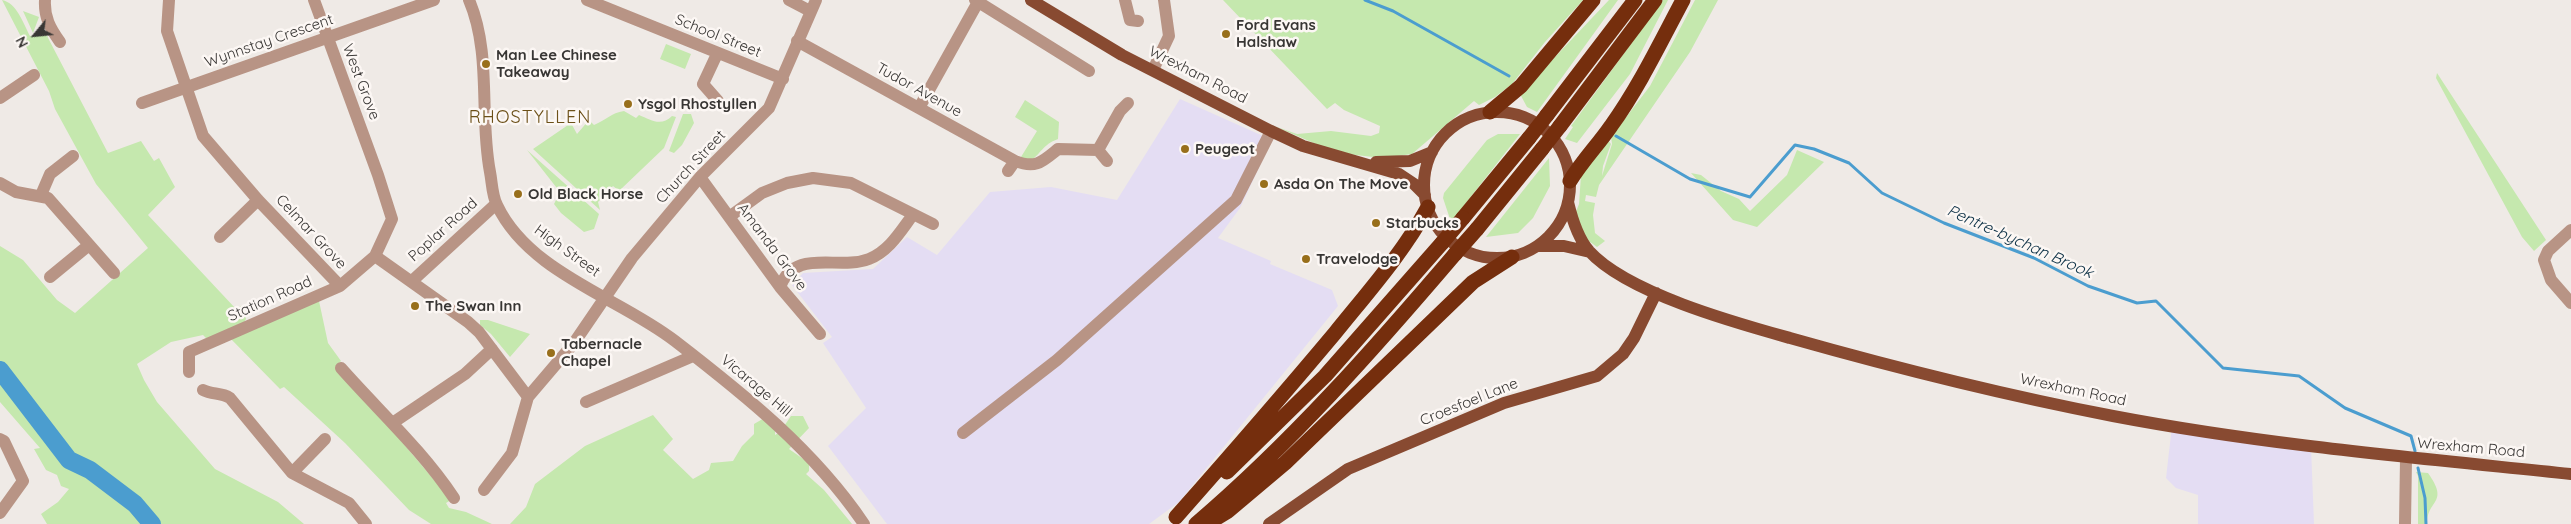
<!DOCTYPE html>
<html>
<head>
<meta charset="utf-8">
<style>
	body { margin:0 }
	#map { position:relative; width:2571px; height:524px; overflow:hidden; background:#efeae6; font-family:Quicksand,sans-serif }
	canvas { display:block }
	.north { position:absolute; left:10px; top:10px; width:50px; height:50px; -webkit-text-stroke:4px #fcf7f4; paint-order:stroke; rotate:242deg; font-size:14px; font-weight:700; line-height:20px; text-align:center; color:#383634 }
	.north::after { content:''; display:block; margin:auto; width:18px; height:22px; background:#383634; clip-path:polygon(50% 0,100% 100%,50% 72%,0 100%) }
</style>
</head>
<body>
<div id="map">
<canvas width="2571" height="524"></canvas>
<div class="north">N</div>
</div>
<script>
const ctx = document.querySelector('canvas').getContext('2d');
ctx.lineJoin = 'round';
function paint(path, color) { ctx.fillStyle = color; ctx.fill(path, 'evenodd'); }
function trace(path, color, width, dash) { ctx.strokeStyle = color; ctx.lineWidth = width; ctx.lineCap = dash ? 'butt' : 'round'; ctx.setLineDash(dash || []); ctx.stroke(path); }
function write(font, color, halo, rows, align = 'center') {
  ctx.font = font + ' Quicksand,sans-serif'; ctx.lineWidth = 5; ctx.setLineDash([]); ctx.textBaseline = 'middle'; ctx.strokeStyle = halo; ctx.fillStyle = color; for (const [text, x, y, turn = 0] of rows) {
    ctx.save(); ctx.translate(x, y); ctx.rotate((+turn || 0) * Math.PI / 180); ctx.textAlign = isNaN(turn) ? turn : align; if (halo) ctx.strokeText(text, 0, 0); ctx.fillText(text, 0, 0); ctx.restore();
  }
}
paint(new Path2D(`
	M1180,99l92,41 -32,68 -22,30 53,23 -1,3 62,26 6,16 -159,196 -30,22h-262l-59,-78 38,-38 -43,-65 9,-6 -40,-52 11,-12 70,-4 34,-32 30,18 53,-63 61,-5 66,13z
	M2172,426l139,21 3,77h-116v-29l-22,-7 -10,-10z`), '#e4ddf3');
paint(new Path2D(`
	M2,0c15,3 21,23 28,36l16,-2 62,119 33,-12 13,20 5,-3 16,29 -27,28 88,94 7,-4 3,14 -5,9 -31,14 -7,-7 -32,7 -34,22 7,16 13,22 58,67 63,33 26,22h-257l-6,-10 17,-12 11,-13 -8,-3 -4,-11 -11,-5 -12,-21 6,-1 -40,-46v-156l23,14 34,40 18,13 73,-65 -52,-64 -41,-75 -6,-18zM68,456l18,9 6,-1 26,24 -1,6 -7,-8 -10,-2 -6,-7 -27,-16z
	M1223,0h360l-38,42 -33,42 -17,13 -16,8 -5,-4 -62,53 -30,4 -35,-4 -24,-7 -49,-21 23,8 34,-3 40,5 8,-3 1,-7 -36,-16 -9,-7 -8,6z
	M1609,0h9l-81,112 -10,-5 -7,-13z
	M1663,0h5l-38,74 -53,69 -12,-4 8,-12 -2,-1z
	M1695,0h23l-28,52 -91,133 -3,12 -10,-2 -1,6 10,2 -2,12 2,18 10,8 -8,6 -15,-11 -7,-22 4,-10 2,-29 27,-35 3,4 -8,22 -1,10 10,-32 -1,-7 39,-51z
	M23,11l16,6 -6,16z
	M666,44l25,10 -6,15 -25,-10z
	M2437,73l109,167 -12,11 -12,-14 -86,-159z
	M1025,100l34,22 -1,17c-16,6 -16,14 -29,23l-8,-5 16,-26 -22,-14z
	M624,111l12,7 3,-3c12,5 22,12 33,1l4,1 -12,31 -45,43 -6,-5 -15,16 2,8 -67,-61 38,-26 6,11 12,-14 5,5c12,-5 17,-12 30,-14z
	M683,114h8l3,9 -12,22 -8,8 -5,-2z
	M1498,134h22l-69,88 -8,-24 1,-5 43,-53z
	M527,150l72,64 -5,15 -10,3 -23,-19 -7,-9 6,-12z
	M1797,150l27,12 -67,65 -24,-7 -42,-47 10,2 20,16 18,8 11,12 37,-36z
	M1549,158l1,28 -17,32 -15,15 -32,4z
	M319,301l9,42 13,18 -4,4 114,135 -5,3 3,5 17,4 26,12h-61l-22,-14 -64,-67 -61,-56 -4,2 -50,-51z
	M480,320h8l42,14 -20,23 -19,-23 -11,-9z
	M653,415l20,24 -10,11 30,29 16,-9 2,-7 22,-2 9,-15 12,-12v-10l12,-7 9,10v8l5,-3 11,-16h12l6,12 -20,21 20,14v8l-3,3 18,16 28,34h-342l16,-17 9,-23 50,-38z
	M2416,472l12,1c22,31 -1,26 -1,51h-9v-48z`), '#c5e8ae');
trace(new Path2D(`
	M1365,0l28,11 116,65
	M1616,136l74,43 60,18 45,-52 19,4 35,14 33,30 62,30 90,35 54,28 49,17 19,-2 67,67 76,8 46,32 66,28 4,15
	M2418,468l7,30 1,26`), '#4b9dcf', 3);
trace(new Path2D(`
	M0,370l69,90 21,10 45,34 17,20`), '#4b9dcf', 18);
trace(new Path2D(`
	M45,0c-1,17 5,28 15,42
	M169,0l-2,31 36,105 55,64 82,86
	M469,0c23,54 10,115 21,172 2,10 2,24 7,33 32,68 123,93 178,136 70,54 139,109 189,183
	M587,0l196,79
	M789,0l21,11
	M975,0l114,71
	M1125,0l5,20 8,1
	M797,41l218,120 -7,10
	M717,54l-14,30 15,17
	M1153,70l16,-34 -5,-36
	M0,98l34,-23
	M142,103l292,-103
	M919,108l59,-106
	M1098,150l9,11
	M1015,161c21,8 27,1 43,-12l40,1 22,-39 8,-8
	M700,177l80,110 40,47
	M0,183l16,9 32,6 66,75
	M41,195l9,-21 23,-18
	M729,217l33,-24 25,-10 26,-5 38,5 82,41
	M2571,230l-23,21 -4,9 7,20 20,23
	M220,237l38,-37
	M375,256l93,66 11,10 49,65
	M50,277l39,-32
	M412,281l84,-77
	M780,287c15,-40 58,-16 89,-28 20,-8 31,-27 43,-43
	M341,368c38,43 81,82 113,130
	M189,372v-20l151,-66 35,-30 17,-37 -14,-44 -64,-175
	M203,390c9,5 18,2 27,8l62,75 57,30 17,21
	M586,402l107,-46
	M394,422l71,-48 27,-25
	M963,433l94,-73 179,-160 35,-69
	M0,439l4,2 19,40 -23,32
	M292,473l33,-34
	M484,490l28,-37 16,-56 46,-54 58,-85 68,-81 69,-69 47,-108
	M2405,524l1,-65`), '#b89485', 12);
trace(new Path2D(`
	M1031,0l91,55 149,76 32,15 96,28 15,10 11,11
	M1424 185a73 73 0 1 1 146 0a73 73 0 1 1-146 0Z
	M1376,162l34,-1 22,-9
	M1568,202c4,17 10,36 21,49 38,42 147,72 201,87 106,30 214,57 323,78 152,29 305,42 458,58
	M1538,246h26l26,6
	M1269,524l79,-55 156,-66 93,-27 26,-22 11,-16 22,-45`), '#884a31', 12);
trace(new Path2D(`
	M1490,112l31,-26 72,-86
	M1547,115l88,-115
	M1560,126l95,-126
	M1570,181c12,-20 28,-36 41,-55 28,-39 49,-83 72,-126
	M1463,218l66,-80
	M1477,229l65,-80
	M1227,472l98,-96 117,-133
	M1176,517c54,-61 107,-122 159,-184 33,-41 68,-80 93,-126
	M1196,524c95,-81 178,-175 259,-270
	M1207,524l21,-13 57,-48 188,-181 39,-25`), '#752e0d', 15);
trace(new Path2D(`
	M1529,138l18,-23
	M1542,149l18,-23
	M1442,243l21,-25
	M1455,254l22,-25`), '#752e0d', 15);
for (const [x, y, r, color] of [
	[1226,34,5,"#986f1b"],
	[486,64,5,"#986f1b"],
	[628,104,5,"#986f1b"],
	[1185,149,5,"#986f1b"],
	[1264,184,5,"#986f1b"],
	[518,194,5,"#986f1b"],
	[1376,223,5,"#986f1b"],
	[1306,259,5,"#986f1b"],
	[415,306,5,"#986f1b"],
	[551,353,5,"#986f1b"]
]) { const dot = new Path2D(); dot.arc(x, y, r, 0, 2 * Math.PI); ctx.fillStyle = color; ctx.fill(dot); trace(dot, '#fcf7f4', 2); }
write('bold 15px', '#383634', '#fcf7f4', [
	["Ford Evans",1236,25],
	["Halshaw",1236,42],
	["Man Lee Chinese",496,55],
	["Takeaway",496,72],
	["Ysgol Rhostyllen",638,104],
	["Peugeot",1195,149],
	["Asda On The Move",1274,184],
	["Old Black Horse",528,194],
	["Starbucks",1386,223],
	["Travelodge",1316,259],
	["The Swan Inn",425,306],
	["Tabernacle",561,344],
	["Chapel",561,361]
], 'left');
write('15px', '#383634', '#fcf7f4', [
	["School Street",718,36,22],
	["Wynnstay Crescent",269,41,-19],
	["Wrexham Road",1198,75,27],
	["West Grove",361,82,69],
	["Tudor Avenue",919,90,29],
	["Church Street",691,167,-47],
	["Poplar Road",443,230,-42],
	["Celmar Grove",311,232,47],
	["Amanda Grove",772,247,53],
	["High Street",567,251,36],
	["Station Road",270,299,-24],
	["Vicarage Hill",756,386,40],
	["Wrexham Road",2073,390,12],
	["Croesfoel Lane",1469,402,-22],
	["Wrexham Road",2471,448,5]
]);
write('italic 16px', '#0c3045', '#fcf7f4', [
	["Pentre-bychan Brook",2020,242,24]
]);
ctx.letterSpacing = '1px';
write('18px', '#6c5018', '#fcf7f4', [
	["RHOSTYLLEN",530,118]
]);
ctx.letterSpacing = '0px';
</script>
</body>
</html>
